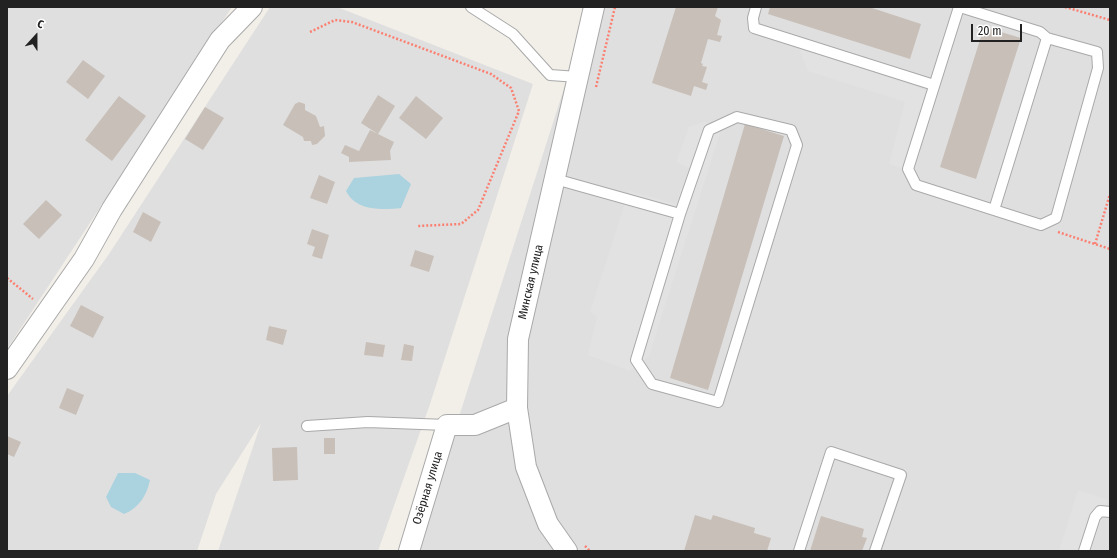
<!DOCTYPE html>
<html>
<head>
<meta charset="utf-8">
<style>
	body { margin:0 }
	#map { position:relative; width:1117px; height:558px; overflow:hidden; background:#f2efe9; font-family:"Fira Sans Condensed",sans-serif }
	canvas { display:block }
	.frame { position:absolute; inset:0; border:8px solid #222; pointer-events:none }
	.north { position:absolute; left:16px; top:16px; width:40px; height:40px; -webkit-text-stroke:3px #fff; paint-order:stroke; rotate:21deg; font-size:11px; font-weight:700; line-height:16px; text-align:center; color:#222 }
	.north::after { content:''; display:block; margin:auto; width:14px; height:18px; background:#222; clip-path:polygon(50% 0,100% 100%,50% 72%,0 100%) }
	.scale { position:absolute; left:971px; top:24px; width:51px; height:18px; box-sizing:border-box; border:2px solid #222; border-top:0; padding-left:5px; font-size:12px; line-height:14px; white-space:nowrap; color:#222; -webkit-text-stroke:3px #fff; paint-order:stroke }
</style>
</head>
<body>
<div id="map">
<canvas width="1117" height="558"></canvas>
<div class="frame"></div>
<div class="north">С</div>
<div class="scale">20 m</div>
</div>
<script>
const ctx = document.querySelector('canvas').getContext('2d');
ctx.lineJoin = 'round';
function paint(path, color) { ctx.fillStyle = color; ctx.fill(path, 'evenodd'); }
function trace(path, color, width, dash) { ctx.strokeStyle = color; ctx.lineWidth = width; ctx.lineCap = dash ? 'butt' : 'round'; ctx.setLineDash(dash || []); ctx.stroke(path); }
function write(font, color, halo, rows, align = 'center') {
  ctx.font = font + ' "Fira Sans Condensed",sans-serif'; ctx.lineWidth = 4; ctx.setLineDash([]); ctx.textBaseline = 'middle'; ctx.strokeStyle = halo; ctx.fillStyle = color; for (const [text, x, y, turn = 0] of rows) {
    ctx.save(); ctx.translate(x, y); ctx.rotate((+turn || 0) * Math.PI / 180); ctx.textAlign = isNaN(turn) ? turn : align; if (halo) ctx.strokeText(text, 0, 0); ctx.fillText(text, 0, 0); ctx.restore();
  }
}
paint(new Path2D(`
	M7,7h225l-225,342z
	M270,7h67l196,77 -103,320 -52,147h-160l43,-128 -45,71 -19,57h-190v-155l102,-142z
	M590,7h520v544h-694z`), '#e0dfdf');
paint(new Path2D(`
	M798,47l128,43 -22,79 -15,-5 16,-62 -97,-31z
	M705,121l15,12 -71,223 -19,15 -42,-16 9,-39 -7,-4 39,-121 47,13 13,-36 -13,-6 13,-35z
	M1078,490l30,10 -17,51h-32z`), '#e2e2e2');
paint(new Path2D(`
	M399,174l12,10 -10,24c-20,2 -45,3 -55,-17l8,-13z
	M118,473h17l15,7c-3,15 -11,28 -26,34l-13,-7 -5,-10z`), '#aad3df');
paint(new Path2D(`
	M676,7h42l-3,9 6,4 -4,15 5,1 -2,6 -12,-3 -7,24 2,1 -1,2 5,1 -5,15 6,2 -2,6 -12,-4 -3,10 -39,-13z
	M770,7h99l52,17 -11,35 -142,-45z
	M984,27l37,11 -45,141 -36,-12z
	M83,60l22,16 -17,23 -22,-17z
	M378,95l17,11 -17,28 -17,-11z
	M119,96l27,20 -34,45 -27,-21z
	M416,96l27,22 -17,21 -27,-21z
	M299,102l6,2v6l11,6 4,11 4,-1 1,10 -8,8 -5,1 -1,-4h-7l-1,-4 -20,-12 12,-21z
	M205,107l19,11 -21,32 -18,-11z
	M745,124l39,12 -76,254 -38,-12z
	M370,130l24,12 -4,9 1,9 -42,2v-5l-8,-4 4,-8 14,6z
	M319,175l16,7 -8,22 -17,-6z
	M46,200l16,15 -23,24 -16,-15z
	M143,212l18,10 -10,20 -18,-10z
	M312,229l17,6 -7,24 -10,-3 3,-9 -8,-3z
	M415,250l19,6 -5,16 -19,-6z
	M81,305l23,12 -11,21 -23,-12z
	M269,326l18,4 -4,15 -17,-5z
	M366,342l19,3 -2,12 -19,-2z
	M404,344l10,2 -2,15 -11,-1z
	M67,388l17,7 -8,20 -17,-7z
	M7,436l14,6 -7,15 -7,-3z
	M324,438h11v16h-11z
	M297,447l1,33 -25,1 -1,-33z
	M695,515l16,5 2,-5 42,13 -1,5 17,5 -4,13h-83z
	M821,516l43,13 -2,8 5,1 -5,13h-52z`), '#c7bfb8');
const lane = new Path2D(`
	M471,7l42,27 37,41 28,2
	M756,7l-3,11 1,10 180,57
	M959,7l-51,162 8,16 78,25 53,-172 -7,-6 -80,-25
	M555,179l125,35 -44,146 16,24 66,18 79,-257 -6,-15 -54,-13 -28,13 -29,84
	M994,210l47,15 15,-7 42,-150 -1,-16 -50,-14
	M307,426l61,-4 79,3
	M799,551l32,-99 70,23 -26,76
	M1084,551l11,-34 5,-6 10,1`);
const street = new Path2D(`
	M7,369l77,-110 28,-50 108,-169 32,-33
	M409,551l38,-126h28l42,-17
	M567,551l-19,-27 -22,-57 -9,-59 1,-69 76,-332`);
trace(lane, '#a9a9a9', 12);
trace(street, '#a9a9a9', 22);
trace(new Path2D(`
	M1065,7l45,13
	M310,32l25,-12 17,2 139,52 20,14 8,23 -41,99 -17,14 -43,2
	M596,87l19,-80
	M1058,232l52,17
	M1095,244l15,-50
	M7,278l26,21
	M585,546l5,5`), '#fa8072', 2.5, [2, 2]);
trace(lane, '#fff', 10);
trace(street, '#fff', 20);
write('12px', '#222', '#fff', [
	["Минская улица",531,282,-77],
	["Озёрная улица",428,488,-73]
]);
</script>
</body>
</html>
